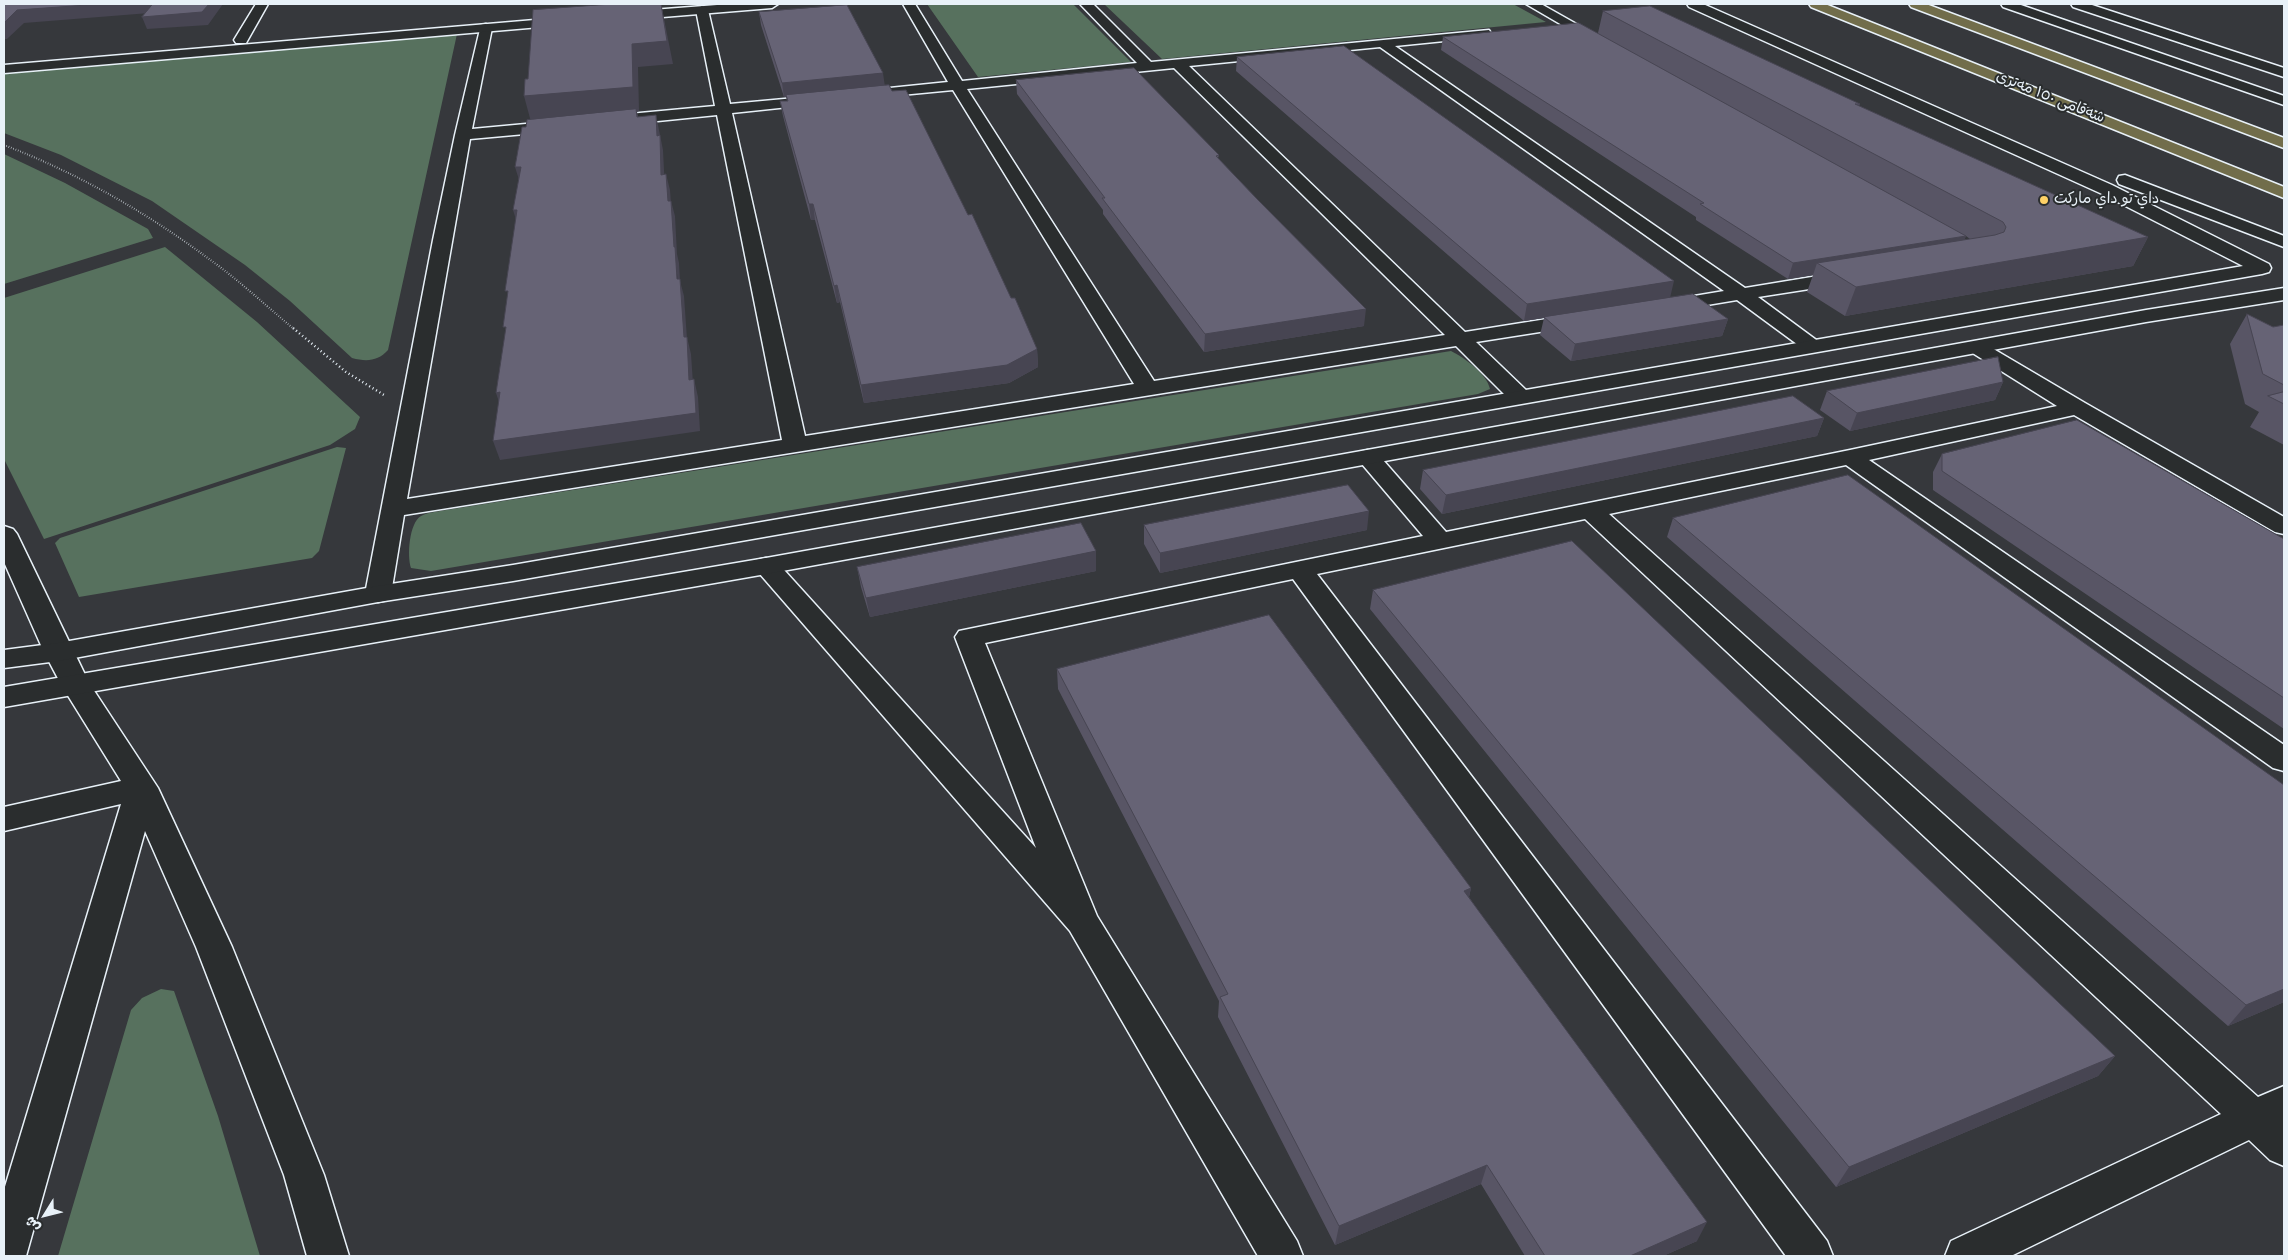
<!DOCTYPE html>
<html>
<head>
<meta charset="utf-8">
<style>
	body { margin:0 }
	#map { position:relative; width:2288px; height:1260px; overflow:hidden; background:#36383c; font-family:Mynerve,"Playpen Sans Arabic",sans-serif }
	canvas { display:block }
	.frame { position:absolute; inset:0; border:5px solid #e8f1f8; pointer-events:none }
	.north { position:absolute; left:20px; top:1190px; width:50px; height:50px; -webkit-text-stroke:4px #2a2d2e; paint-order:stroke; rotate:234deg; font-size:14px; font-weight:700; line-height:20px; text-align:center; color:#e8f1f8 }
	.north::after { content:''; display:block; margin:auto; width:18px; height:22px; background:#e8f1f8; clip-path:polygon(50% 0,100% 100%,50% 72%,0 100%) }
</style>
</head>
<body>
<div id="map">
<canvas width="2288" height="1260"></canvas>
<div class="frame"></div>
<div class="north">ش</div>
</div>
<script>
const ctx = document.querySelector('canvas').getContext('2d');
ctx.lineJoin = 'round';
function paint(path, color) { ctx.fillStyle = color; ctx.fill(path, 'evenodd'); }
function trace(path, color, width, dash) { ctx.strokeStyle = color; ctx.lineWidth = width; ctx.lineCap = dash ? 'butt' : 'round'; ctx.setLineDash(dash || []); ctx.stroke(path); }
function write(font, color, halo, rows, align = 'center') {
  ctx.font = font + ' Mynerve,"Playpen Sans Arabic",sans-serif'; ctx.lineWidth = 4; ctx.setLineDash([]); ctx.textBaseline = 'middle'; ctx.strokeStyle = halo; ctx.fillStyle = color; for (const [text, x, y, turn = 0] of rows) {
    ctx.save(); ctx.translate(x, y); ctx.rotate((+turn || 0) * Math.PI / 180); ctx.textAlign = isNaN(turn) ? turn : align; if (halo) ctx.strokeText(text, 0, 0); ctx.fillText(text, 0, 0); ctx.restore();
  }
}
paint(new Path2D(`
	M927,4h146l58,58 -153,15z
	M1104,4h409l33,18 -384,37z
	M457,34l-69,316c-10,11 -21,12 -36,8l-62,-57 -45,-36 -93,-64 -91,-46 -57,-22v-63z
	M4,154l61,29 83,46 5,9 -149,46z
	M165,247l92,75 103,95 -5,12 -25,16 -286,94 -40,-80v-161z
	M1451,351c14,7 36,23 39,38l-12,5 -1047,177 -20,-3c-4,-12 -2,-45 10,-52 5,-3 14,-4 19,-5z
	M337,447l9,1 -27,103 -7,7 -233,39 -24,-54 5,-5z
	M161,989l13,2 44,125 42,140h-202l73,-246 11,-12z`), '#57715e');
const street = new Path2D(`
	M256,4h12l-22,39h-10l-2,-3z
	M903,4h12l47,77 175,-18 -57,-59h13l58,58 338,-32 2,3 -7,4 -89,9 350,242 103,-17 7,2 2,4 -2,4 -7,2 -90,14 61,45 3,4 -3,4 -7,2 -7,-2 -68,-50 -72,12 -7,-2 -3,-4 3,-4 66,-11 -344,-244 -191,19 276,266 113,-18 7,2 3,4 -3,4 -7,2 -102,16 51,49 3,5 -3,5 -8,2 -8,-2 -55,-55 -1052,169 -13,79 -4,6 -9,2 -9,-2 -4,-6 68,-354 22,-105 26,-110 5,-1 6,4 -20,101 86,-8 5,2 3,3 -3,3 -5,2 -88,8 -63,360 375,-59 -65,-325 -99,10 -5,-2 -3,-3 3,-3 5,-2 97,-9 -19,-96 6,-4 6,4 22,94 87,-8 7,4 -7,4 -85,9 73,323 329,-52 -181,-294 -83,8 -7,-4 7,-4 78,-8zM1174,68l271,267 -291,46 -187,-292z
	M1526,4h15l69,39 -2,3h-10z
	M2071,4h18l195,64v9l-211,-70z
	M1978,342l7,2 100,59 199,114v17l-9,-2 -201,-117 -205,45 415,285v26l-11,-3 -427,-303 -237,49 649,583 26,-11v80l-14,-6 -21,-20 -238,116h-66l6,-15 270,-127 -636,-595 -268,55 510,667 6,15h-47l-493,-677 -308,64 112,273 200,325 6,15h-45l-188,-325 -317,-365 4,-6 9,-2 9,2 261,288 -81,-211 4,-6 464,-95 -67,-79 4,-5 8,-2 8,2 70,80 404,-82 207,-44 -86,-54 -3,-4 3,-4z
	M4,526l9,3 4,5 72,149 69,105 74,159 92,228 25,81h-42l-23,-81 -88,-228 -51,-116 -119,425h-22v-66l117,-386 -117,27v-24l117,-26 -59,-95 -18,-34 -40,-90z`);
const secondary = new Path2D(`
	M730,4h48l-6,4 -146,12 -6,-4 6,-4z
	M1687,4h16l409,181 157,79 2,4 -2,4 -7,2 -1749,307 -135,21 -320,59 -54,7v-18l54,-7 320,-57 135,-21 1730,-299 -143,-73 -411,-186z
	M2001,4h17l266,92v9l-281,-98z
	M570,17l6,4 -1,3 -571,49v-8z
	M2125,175l159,61v11l-165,-63 -2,-4 2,-4z
	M2284,288v12l-138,22 -1380,252 -762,133v-20l762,-129 1380,-248z`);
const highway = new Path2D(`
	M1809,4h16l459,183v11l-473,-191z
	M1909,4h17l358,134v10l-373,-141z`);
trace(street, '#e8f1f8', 3);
trace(secondary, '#e8f1f8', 3);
trace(highway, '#e8f1f8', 3);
trace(new Path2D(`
	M4,145c73,28 142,67 205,114 30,21 57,47 85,70`), '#e8f1f8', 2, [0.5, 2]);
trace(new Path2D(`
	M293,328l53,44 38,23`), '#e8f1f8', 2.5, [1, 3]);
paint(street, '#2a2d2e');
paint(secondary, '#2a2d2e');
paint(highway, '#716d4b');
paint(new Path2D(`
	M1603,11l257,93 -1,2 289,131 -15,29 -288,50 -38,-24 6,-17 -25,4 -92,-59v-3l-255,-167 2,-13 155,-4zM1966,236l4,3 -6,1z
	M759,12l125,73 8,6 76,124 69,134 1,18 -29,16 -145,20 -24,-101 -3,1 -22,-83h-4l-28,-104 -3,-15h7l-1,-4h-2l-23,-72z
	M1237,57l433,240 58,22 -6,17 -151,25 -31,-26 4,-17 -20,3 -288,-250z
	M1016,80l203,75 -1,3 146,168 -160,26 -101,-138v-4l-86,-116z
	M2247,314l26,13 11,-2v120l-34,-18 9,-15 -14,-8 -15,-60z
	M2003,382l-8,18 -145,31 -30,-21 7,-19z
	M1824,418l-7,18 -375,78 -22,-25 3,-19z
	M1942,454l342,85v190l-351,-239v-18z
	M1673,518l611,267v217l-56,24 -561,-489z
	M1144,525l223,5 -207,43 -16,-29z
	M857,567l239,4 -226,46 -9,-30z
	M1373,590l742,466 -17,20 -262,111 -466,-578z
	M1057,669l414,219 -2,9 228,344 -34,15h-138l-44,-72 -146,61 -117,-228 1,-16 -161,-312z`), '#585565');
paint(new Path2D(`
	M101,4h58l3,8 -138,11 -17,16h-3v-16l13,-13z
	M209,4h14l-15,21 -61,4 -5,-12z
	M661,4l12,60 -35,3 1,44 -2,1 3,12 -3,-7 -106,5 -7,-26 108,-52z
	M883,73l2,14 -101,10 -2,-14z
	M656,115l7,35 2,40 -4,-15 -4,-39z
	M515,167h6l-1,16z
	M666,174l4,16 2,27 -4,-16z
	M671,201l4,15 2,38 2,9 1,18 4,15 4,57 -1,-16 4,17 3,44 -5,-18 -5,-43 -10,-90z
	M809,204h4l2,16h-4z
	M513,210h4l1,16z
	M1966,236l-7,16 -142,11 -4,12 -25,4 5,-16z
	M2148,237l-15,29 -288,50 11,-29z
	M1674,281l-4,17 -146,23 3,-17z
	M837,285l3,17 -3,1 -3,-17z
	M1366,309l-2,17 -160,26 1,-18z
	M1728,319l-6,17 -151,25 4,-17z
	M1037,349l1,18 -29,16 -145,20 -3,-18z
	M694,379l4,18 2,34 -200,29 -7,-19z
	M2003,382l-8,18 -145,31 7,-18z
	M500,392l2,19 -6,-18z
	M1824,418l-7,18 -375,78 4,-19z
	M1369,511l-2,19 -207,43v-20z
	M1096,551v20l-226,46 -4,-19z
	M1471,888l-5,21 -2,-18z
	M2284,989v13l-56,24 18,-21z
	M2115,1056l-17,20 -262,111 13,-20z
	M1487,1165l-6,19 -146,61 4,-19z
	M1707,1222l-10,19 -34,15h-33z`), '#474552');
const building = new Path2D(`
	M4,4h97l-84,6 -13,13z
	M153,4h56l-7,8 -60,5z
	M612,4h49l6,37 -35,3 1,43 -109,9 1,-17h3l5,-69z
	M847,5l36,68 -101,10 -23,-71z
	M1650,6l210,98h-5l293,133 -292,50 -39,-24 178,-28 9,-3 2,-5 -3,-5 -400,-211z
	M1579,23l387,213 -173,27 -93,-59 4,-1 -261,-166z
	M1344,46l330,235 -147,23 -290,-247z
	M1134,68l85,87 -3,1 42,44 108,109 -161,25 -103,-136h3l-89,-118z
	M889,85l3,6 14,-1 62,125 4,-1 39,84h4l22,51 -30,16 -146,20 -24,-100 -3,1 -21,-82h-4l-29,-103h8l-2,-6z
	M636,109l1,8 19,-2 1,21 3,-1 1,40 5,-1 2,27h3l3,46h1l2,32h3l4,58h3l2,43 5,-1 2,34 -203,28 7,-49 -4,1 10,-66h-3l5,-36h-3l12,-81h-4l8,-43h-6l7,-40h4l1,-7z
	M1693,294l35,25 -153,25 -31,-27z
	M2247,314l26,13 11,-2v60l-21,-11z
	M1998,357l5,25 -146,31 -30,-22z
	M2284,392v12l-16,-8z
	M1793,396l31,22 -378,77 -23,-25z
	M2077,420l207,119v159l-342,-227v-17z
	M1848,475l436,310v204l-38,16 -573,-487z
	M1348,485l21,26 -209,42 -16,-28z
	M1081,523l15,28 -230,47 -9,-31z
	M1572,541l543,515 -266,111 -476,-577z
	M1269,615l202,273 -7,3 243,331 -77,34h-85l-58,-91 -148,61 -119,-229 8,-3 -171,-325z`);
paint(building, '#666375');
trace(building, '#474552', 1);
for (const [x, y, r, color] of [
	[2044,200,5,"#ffd166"]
]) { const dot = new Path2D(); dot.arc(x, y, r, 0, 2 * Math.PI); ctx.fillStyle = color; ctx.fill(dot); trace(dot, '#2a2d2e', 2); }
write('15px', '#e8f1f8', '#2a2d2e', [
	["شەقامی ١٥٠ مەتری",2050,98,22]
]);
write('15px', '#e8f1f8', '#2a2d2e', [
	["داي تو داي ماركت",2054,200]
], 'left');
</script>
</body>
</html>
